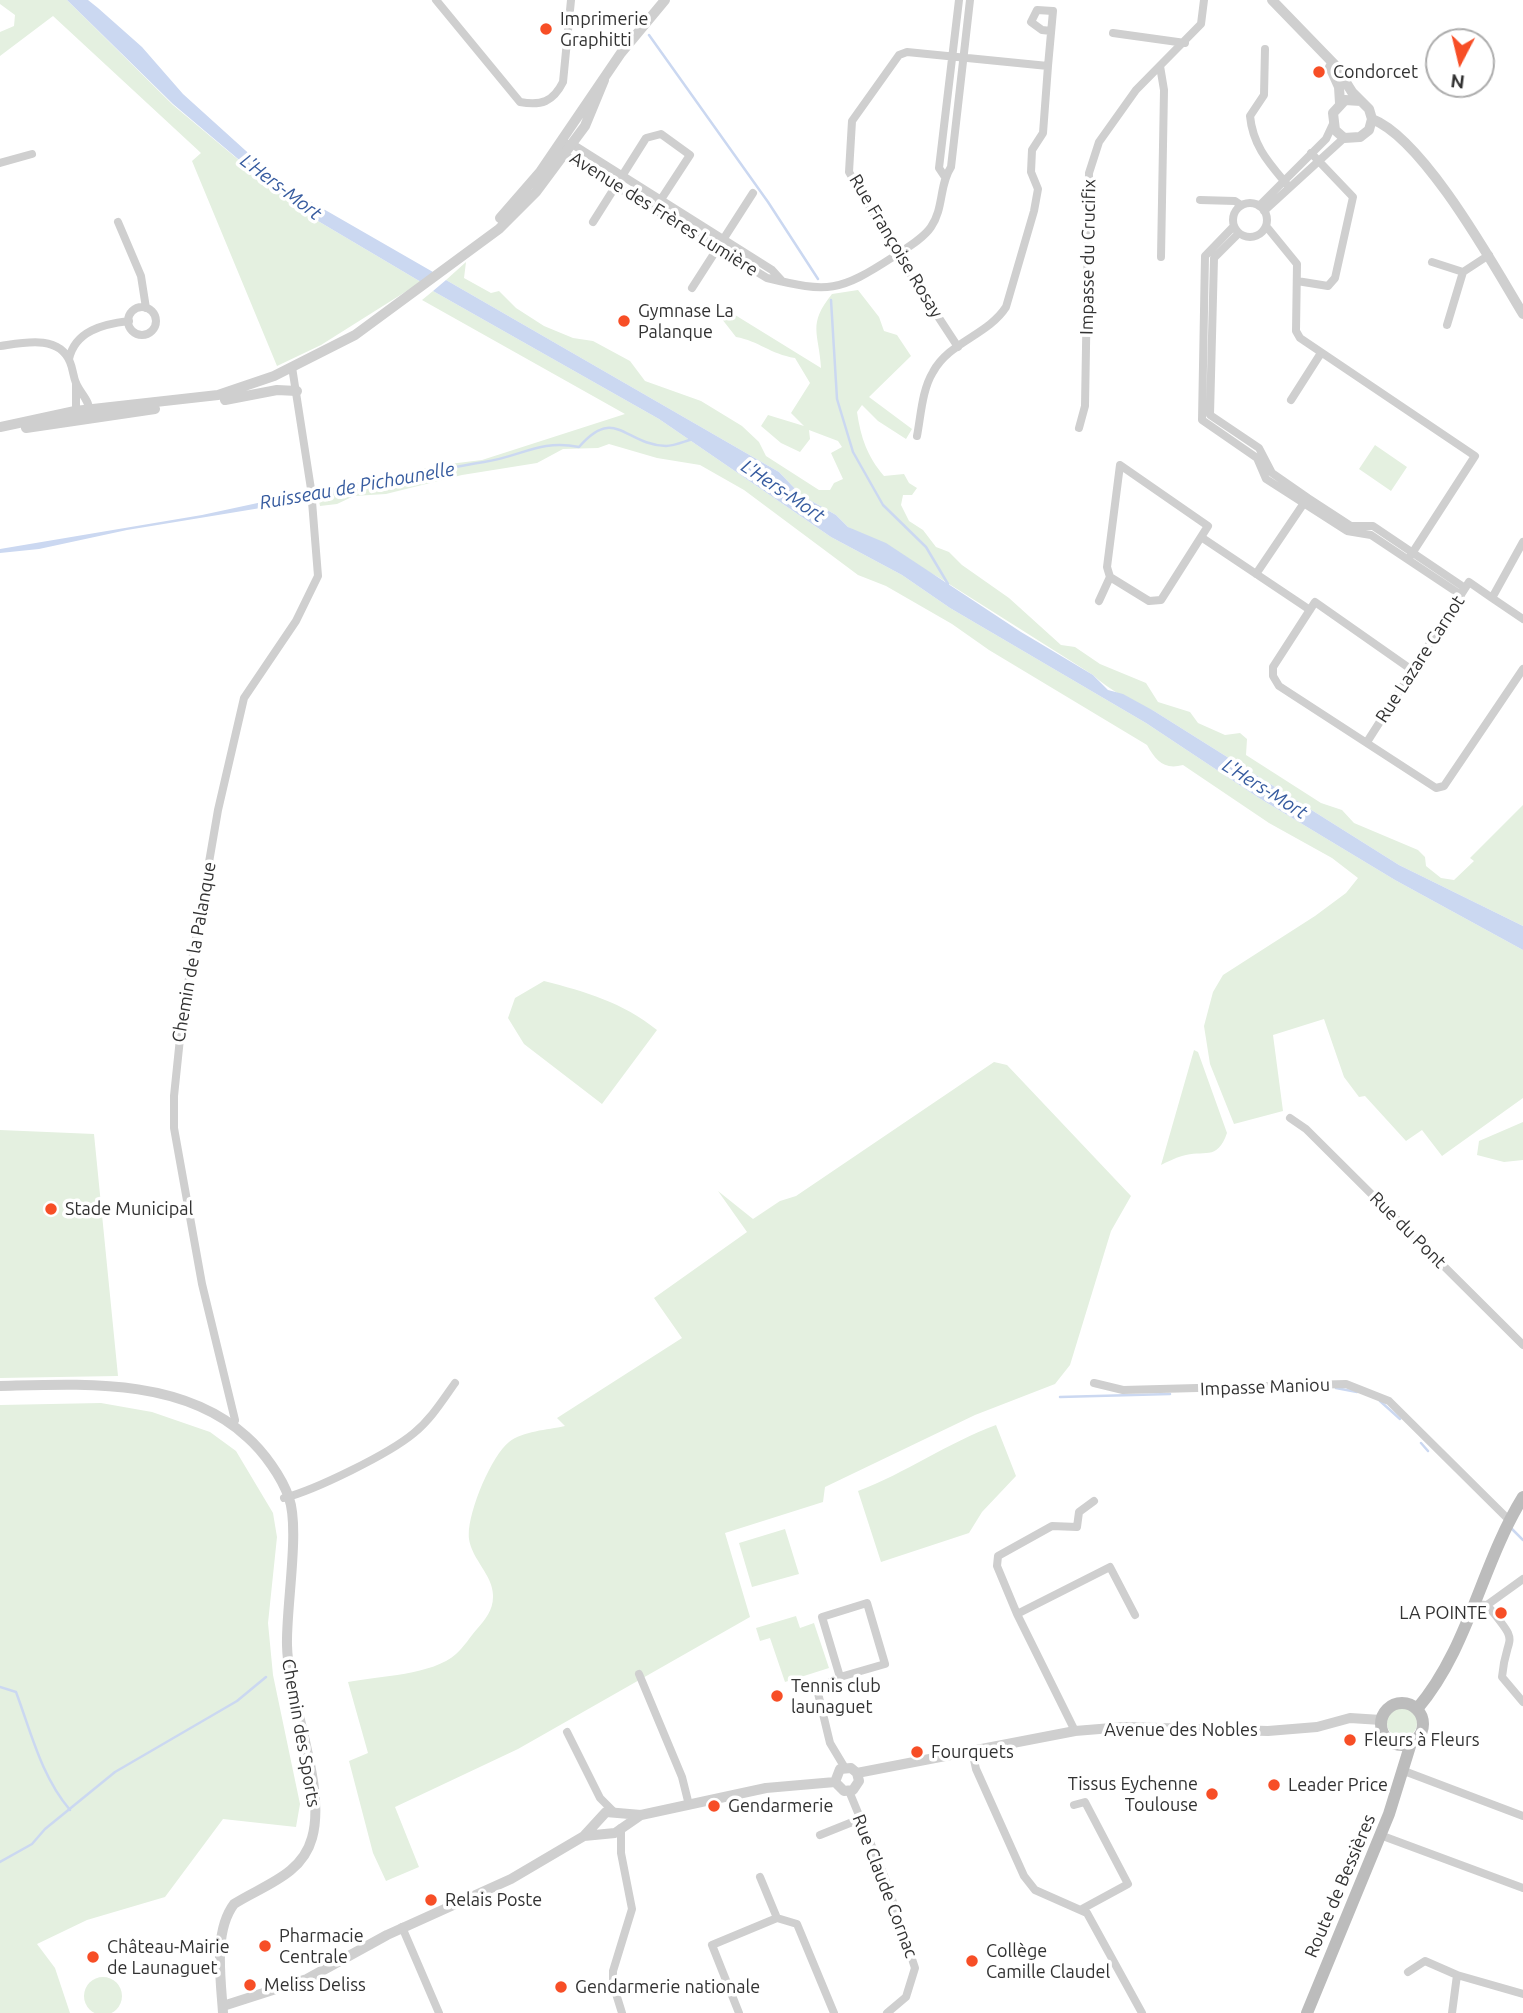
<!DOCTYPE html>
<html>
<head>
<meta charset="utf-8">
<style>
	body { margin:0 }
	#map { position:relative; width:1523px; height:2013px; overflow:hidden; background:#fff; font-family:Ubuntu,sans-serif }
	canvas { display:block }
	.north { position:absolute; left:1425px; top:28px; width:70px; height:70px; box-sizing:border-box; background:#fff; border:2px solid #adadad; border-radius:50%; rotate:187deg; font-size:19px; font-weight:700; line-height:28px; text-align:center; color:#323232 }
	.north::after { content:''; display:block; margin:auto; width:24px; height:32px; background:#f74e26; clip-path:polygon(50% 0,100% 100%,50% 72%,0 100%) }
</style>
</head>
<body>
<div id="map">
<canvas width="1523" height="2013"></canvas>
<div class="north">N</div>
</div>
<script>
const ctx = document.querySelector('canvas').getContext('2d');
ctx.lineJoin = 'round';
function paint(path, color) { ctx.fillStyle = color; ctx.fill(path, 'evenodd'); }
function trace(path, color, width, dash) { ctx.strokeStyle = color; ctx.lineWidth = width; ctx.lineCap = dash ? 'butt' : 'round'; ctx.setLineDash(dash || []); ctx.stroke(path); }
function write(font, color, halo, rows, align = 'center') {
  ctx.font = font + ' Ubuntu,sans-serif'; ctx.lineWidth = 7; ctx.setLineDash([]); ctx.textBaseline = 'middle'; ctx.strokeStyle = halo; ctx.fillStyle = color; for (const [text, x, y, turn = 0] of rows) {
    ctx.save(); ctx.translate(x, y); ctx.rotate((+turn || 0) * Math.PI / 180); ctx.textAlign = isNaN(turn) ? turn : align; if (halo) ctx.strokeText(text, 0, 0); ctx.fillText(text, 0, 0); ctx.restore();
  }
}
paint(new Path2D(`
	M0,0h67l106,105 123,103 125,74 -100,63 -44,21 -85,-205 9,-8 -148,-137 -53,40v-24l14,-6 1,-11 -15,-11z
	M466,262l-2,16 27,15 8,-2 17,17 28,18 29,12 20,3 37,20 15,20 56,20 41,25 17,16 7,14 53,34h11l4,-7 9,-4 -12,-26 11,-6 -4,-6 -29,-11 1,9 -10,13 -19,-9 -20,-17 7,-11 36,11 -13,-13 19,-30 -15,-25c-25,-4 -36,-17 -59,-21l-18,-23 9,-4 94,58c-2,-35 -14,-43 11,-74l26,-4 21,27 5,14 13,4 14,21 -42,41 43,32 -6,10 -28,-18 -16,-16 -5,7c4,26 10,44 27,64l20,-2 5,9 8,5 -5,7h-9l-2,10 8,16 14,9 13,17 13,5 13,13 47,33 52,47 14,2 25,17 46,19 12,19 32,10 8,11 27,12 15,-2 7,6 -1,16 75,48 21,7 12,13 64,27 7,7 1,9 15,12 13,2 20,-19 -4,-3 53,-53v121l-124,-61 -245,-154c-21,-8 -45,-21 -61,-36l-155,-98 -90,-50 -12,-12 -35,-20 -22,-23 -333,-192z
	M433,291l226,128 172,118 71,38 48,33 196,115 113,75 136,82 128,70v148l-81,58 -20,-26 -16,11 -41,-45 -6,1 -15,-20 -20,-58 -51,16 10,76 -49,13 -24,-60 -6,-38 9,-34 10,-17 92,-59 31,-23 12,-15 -26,-20 -63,-35 -86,-58c-19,5 -27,-4 -36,-20l-158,-95 -37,-26 -66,-38 -28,-11 -114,-85 -44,-25 -43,-7 -48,-14 -11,4 -35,1 -26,14 -75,12 -76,19 -32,2 -17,8 -17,2 -3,-15 124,-26 41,-5 143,-46 -203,-114z
	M1375,445l32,22 -16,24 -32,-22z
	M544,981c42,11 78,21 113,49l-55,74 -78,-60 -16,-26 7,-20z
	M1194,1050l4,2 29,81c-10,29 -23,16 -45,23 -7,2 -15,6 -21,9z
	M994,1062l13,3 124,131 -20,35 -41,134 -15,19 -80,31 -150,72 -2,15 -98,31 25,84 -232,132 -123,58 24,60 -33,14 -13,-28 -24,-92 19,-8 -20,-71c31,-6 85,-7 108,-28 8,-7 14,-17 21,-25 8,-9 16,-19 16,-32 1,-21 -21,-37 -24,-58 -3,-23 22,-83 40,-97 14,-11 38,-12 56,-16l-8,-8 125,-80 -28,-40 93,-66 -29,-41 35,28 27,-18 16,-5z
	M1523,1122v38l-19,2 -27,-7 2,-14z
	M0,1130l94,4 24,242 -118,2z
	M101,1403l51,9 58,20 26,19 37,62 4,24 -9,86 5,52 27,129 -4,23 -73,-8 -58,78 -78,23 -50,24 18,24 15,45h-70v-608z
	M996,1425l20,51 -34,36 -13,21 -88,29 -23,-71c48,-18 89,-48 138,-66z
	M785,1529l14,45 -47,13 -13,-44z
	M796,1616l4,12 14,-5 15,45 -44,14 -15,-44 -10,3 -4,-13z
	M1387 1723a15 15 0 1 1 30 0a15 15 0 1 1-30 0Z
	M84 1996a19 19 0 1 1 38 0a19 19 0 1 1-38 0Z`), '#e4f0e0');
paint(new Path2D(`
	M67,0h21l10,8 44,39 41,47 104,94 146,84 -12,10 -125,-74 -123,-104z
	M446,280l333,192 22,23 35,20 12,12 38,16 135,89 72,43 15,15 15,4 31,17 245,154 124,61v24l-128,-70 -136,-82 -113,-75 -196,-115 -48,-33 -71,-38 -172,-118 -226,-128z
	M304,493l2,7 -3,1 -176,29 -88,19 -39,4v-4l202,-34z`), '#cbd8f1');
trace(new Path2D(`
	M649,35l119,167 50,77
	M831,300l6,99 16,53 30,53 43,42 22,37
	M303,497c60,-11 120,-25 181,-35 37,-5 55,-23 95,-15 36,-42 46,-2 87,-1 9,0 19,-5 27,-7
	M1336,1388l21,4
	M1060,1397l110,-3
	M1380,1401l20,18
	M1421,1443l7,8
	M1511,1528l12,12
	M0,1687l16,5c15,40 25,84 54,118
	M0,1862l32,-18 13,-15 70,-57 122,-71 29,-24`), '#cbd8f1', 2.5);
trace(new Path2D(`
	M436,0l84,102c21,4 33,0 43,-20l8,-82
	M1113,33l72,10
	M1265,49l-1,46 -14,21c3,31 20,48 39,71
	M1048,66l5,-55 -16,-1 -6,12 11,8 9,1
	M1160,66l4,24 -3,167
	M567,144h5l200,126 10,11
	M563,150l5,7 199,121c62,15 72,14 126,-21 12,-8 30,-18 38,-30 13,-19 8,-42 20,-60l19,-167
	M0,163l32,-9
	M945,177l-6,-9 20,-168
	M1200,200l35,1 6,4
	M1233 220a17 17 0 1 1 34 0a17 17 0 1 1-34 0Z
	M1259,206l67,-67 7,-15
	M1264,211l80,-73
	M118,222l23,54 5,32
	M593,222l53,-84 15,-4 29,21 -32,49
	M1234,226l-29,30 -3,164 55,38 9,21 81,52 24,4 90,60
	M1266,226l31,38 -1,67 4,7 175,118 -64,99
	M1239,233l-25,25 -4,157 49,33 13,25 36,25 43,28h22l92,62
	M1432,262l31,10
	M1297,281l31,5 7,-8 18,-81 -42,-44
	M692,288l61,-95
	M128 321a14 14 0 1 1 28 0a14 14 0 1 1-28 0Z
	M1447,325l16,-53 26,-17
	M0,346c22,-3 59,-12 70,16 3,7 3,14 6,21 4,10 15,19 13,29
	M69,359c6,-28 34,-35 60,-38
	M76,383v31
	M1291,400l30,-47
	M1079,428l6,-22 4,-233 10,-31 37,-52 65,-66 3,-24
	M917,436c4,-21 5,-46 16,-64 16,-30 55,-37 73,-65l28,-96 4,-22 -7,-17 1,-22 11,-17 5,-67 -141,-14 -8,3 -47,66 -3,51 48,82 61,93
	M1120,465l88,61 -47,74 -12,1 -39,-24 -3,-10z
	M1201,537l109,73
	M1256,574l50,-74
	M1492,598l31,21
	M1099,601l11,-24
	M1412,670l-97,-68 -42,65v9l6,10 157,102 8,-2 79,-117
	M1367,742l102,-160 23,16 31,-56
	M1290,1118l16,11 217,216
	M1094,1383l29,7 223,-6 43,17 120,119
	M235,1420l-33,-136 -28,-156v-32l8,-77 36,-209 26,-112 52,-77 22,-45 -7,-87 -19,-122
	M284,1498c31,-8 105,-44 130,-65 17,-14 28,-32 41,-50
	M1474,1604l13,1c36,43 19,26 15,72l21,25
	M1487,1605l36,-26
	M1017,1614l-20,-48 1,-10 54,-30 25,1 2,-15 15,-11
	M639,1674l43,103 7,28
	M840,1677l-18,-60 45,-14 18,61 -45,13 -23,12 13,54 15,25
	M1075,1731l-58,-117 93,-47 25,48
	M567,1732l33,66 13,13
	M972,1751l4,18 48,107 11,14 52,23 55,100
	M1404,1771l119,45
	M849,1791l36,87 30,90 -9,29 -19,16
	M1074,1805l11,-3 43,82 -46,25
	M621,1828v25l11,56 -19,62v13l9,29
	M820,1835l40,-16
	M1380,1835l143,53
	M760,1877l17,41
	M402,1927l37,86
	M1408,1972l17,-11 32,14 -5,38
	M1457,1975l66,19
	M739,2013l-27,-68 65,-27 20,6 37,89`), '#cfcfcf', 8);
trace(new Path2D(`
	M1272,0l63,65 17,27 17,17 3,10 -3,11 -9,7 -16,1 -9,-8 -2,-17 12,-13 16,1
	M1330,67l9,20 1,16
	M1372,119c52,20 122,147 151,195
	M500,218l40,-46 81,-119 44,-53
	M225,400l52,-10 20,1
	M0,427l75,-16 143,-16 56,-19 81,-41 144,-106 37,-37 49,-66 19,-46
	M26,428l129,-19
	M0,1386c82,-2 182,-9 247,51 16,14 35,40 42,61 11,31 -3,109 -2,147 1,56 40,141 25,193 -10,37 -48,47 -78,66 -21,28 -13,76 -11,109
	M857,1773l218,-42 49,-4 144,4 49,-4 33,-9 31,2
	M835,1782l9,9 9,-1 6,-9 -2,-8
	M835,1782l5,-13 11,-1 6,5
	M584,1836l31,-3 26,-18
	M223,2006l84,-27 80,-44 124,-56 73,-43 22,-24 35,3 125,-27 69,-6`), '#cfcfcf', 10);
trace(new Path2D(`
	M1381 1724a21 21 0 1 1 42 0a21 21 0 1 1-42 0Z
	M1417,1709c52,-61 64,-144 106,-212
	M1307,2013l82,-199 22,-71`), '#bcbcbc', 12);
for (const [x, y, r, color] of [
	[546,29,7,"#f74e26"],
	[1319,72,7,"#f74e26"],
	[624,321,7,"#f74e26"],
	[51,1209,7,"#f74e26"],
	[1501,1613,7,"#f74e26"],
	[777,1696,7,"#f74e26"],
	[1350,1740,7,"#f74e26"],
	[917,1752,7,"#f74e26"],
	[1274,1785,7,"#f74e26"],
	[1212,1794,7,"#f74e26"],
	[714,1806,7,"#f74e26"],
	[431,1900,7,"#f74e26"],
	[265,1946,7,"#f74e26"],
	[93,1957,7,"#f74e26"],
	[972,1961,7,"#f74e26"],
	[250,1985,7,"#f74e26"],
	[561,1987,7,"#f74e26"]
]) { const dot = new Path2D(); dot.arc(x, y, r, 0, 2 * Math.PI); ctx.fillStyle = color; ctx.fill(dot); trace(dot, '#fff', 2.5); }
write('18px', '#323232', '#fff', [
	["Imprimerie",560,19],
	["Graphitti",560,40],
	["Condorcet",1333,72],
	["Gymnase La",638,311],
	["Palanque",638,332],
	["Stade Municipal",65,1209],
	["LA POINTE",1487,1613,"right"],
	["Tennis club",791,1686],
	["launaguet",791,1707],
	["Fleurs à Fleurs",1364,1740],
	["Fourquets",931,1752],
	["Tissus Eychenne",1198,1784,"right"],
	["Toulouse",1198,1805,"right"],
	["Leader Price",1288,1785],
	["Gendarmerie",728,1806],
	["Relais Poste",445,1900],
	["Pharmacie",279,1936],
	["Centrale",279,1957],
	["Château-Mairie",107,1947],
	["de Launaguet",107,1968],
	["Collège",986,1951],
	["Camille Claudel",986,1972],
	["Meliss Deliss",264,1985],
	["Gendarmerie nationale",575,1987]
], 'left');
write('18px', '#323232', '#fff', [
	["Avenue des Frères Lumière",664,214,32],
	["Rue Françoise Rosay",896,246,59],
	["Impasse du Crucifix",1088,257,-89],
	["Rue Lazare Carnot",1420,659,-57],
	["Chemin de la Palanque",194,952,-80],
	["Rue du Pont",1408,1230,45],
	["Impasse Maniou",1265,1387,-2],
	["Avenue des Nobles",1181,1730],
	["Chemin des Sports",301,1733,80],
	["Rue Claude Cornac",885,1886,69],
	["Route de Bessières",1340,1886,-67]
]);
write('italic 19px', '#365b9f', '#fff', [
	["L'Hers-Mort",281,187,37],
	["Ruisseau de Pichounelle",357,486,-10],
	["L'Hers-Mort",783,491,34],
	["L'Hers-Mort",1265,789,32]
]);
</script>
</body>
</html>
